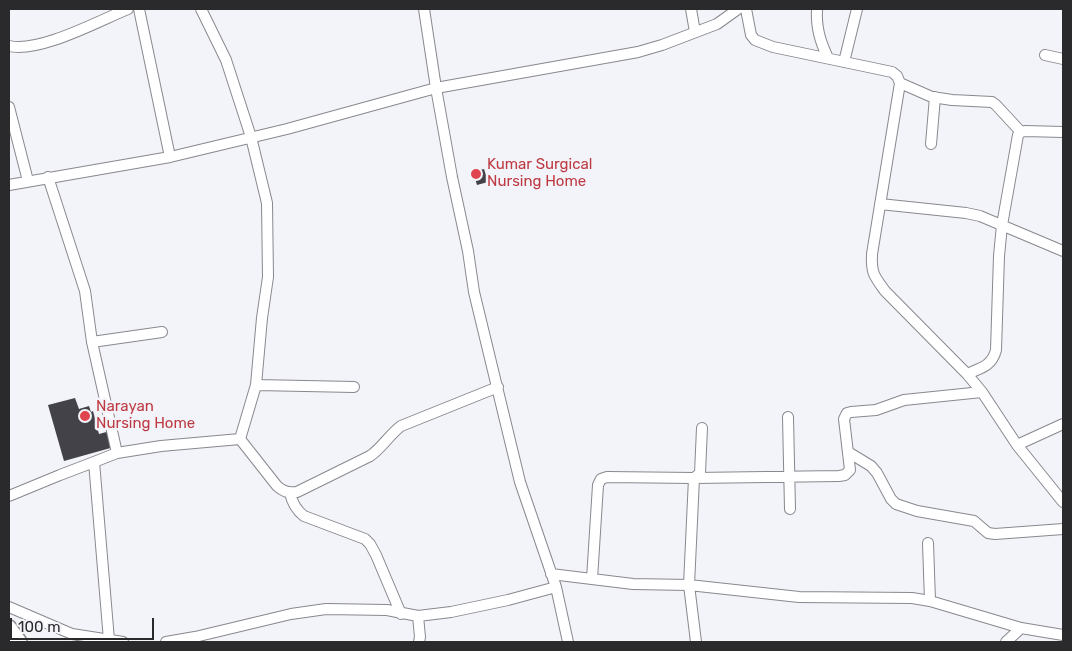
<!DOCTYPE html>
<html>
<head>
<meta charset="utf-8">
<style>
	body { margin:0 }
	#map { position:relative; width:1072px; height:651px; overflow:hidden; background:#f3f3fa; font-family:Rubik,sans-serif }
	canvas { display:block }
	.frame { position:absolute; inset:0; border:10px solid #2a2a2d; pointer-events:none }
	.scale { position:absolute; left:10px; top:618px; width:144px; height:22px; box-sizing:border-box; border:2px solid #2a2a2d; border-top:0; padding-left:6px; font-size:15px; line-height:18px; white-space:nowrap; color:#2a2a2d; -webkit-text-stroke:4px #f3f3fa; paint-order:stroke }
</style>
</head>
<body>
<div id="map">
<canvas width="1072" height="651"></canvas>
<div class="frame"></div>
<div class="scale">100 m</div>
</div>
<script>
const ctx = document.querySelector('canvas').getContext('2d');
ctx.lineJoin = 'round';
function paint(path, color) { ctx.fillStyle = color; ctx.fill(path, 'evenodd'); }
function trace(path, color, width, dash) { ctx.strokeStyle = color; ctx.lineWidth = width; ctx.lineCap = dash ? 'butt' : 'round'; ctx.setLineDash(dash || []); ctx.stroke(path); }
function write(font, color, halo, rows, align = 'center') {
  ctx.font = font + ' Rubik,sans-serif'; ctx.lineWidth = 5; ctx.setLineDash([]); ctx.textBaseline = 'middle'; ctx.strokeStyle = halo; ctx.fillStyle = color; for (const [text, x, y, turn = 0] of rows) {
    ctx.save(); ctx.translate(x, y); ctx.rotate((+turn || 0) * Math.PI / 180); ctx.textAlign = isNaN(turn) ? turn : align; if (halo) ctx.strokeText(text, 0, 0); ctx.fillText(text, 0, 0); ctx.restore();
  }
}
paint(new Path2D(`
	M484,169l4,13 -11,3 -4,-13z
	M75,398l4,11 10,-3 2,6 2,-1 6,23 11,-3 4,16 -50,14 -16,-56z`), '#424248');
const minor = new Path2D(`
	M139,9l31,148
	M201,9l25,51 25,77 16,66 1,74 -6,41 -6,67 -16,54 37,47c7,6 11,7 20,6l73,-36c12,-8 19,-21 31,-30l97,-39
	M424,9l12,79 16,89 16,74 6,41 46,190 36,105 12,55
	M691,9l4,23
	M746,9l5,26 4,5 18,7 119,25 5,4 3,7 -28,171c-1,19 2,22 13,37l82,83 15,18 35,53 46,57
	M817,9c-1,19 3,32 11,49
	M9,46c31,7 89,-25 119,-37
	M1045,55l18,4
	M844,62l13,-53
	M900,83l32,14 20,3 40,2 4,3 25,27
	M9,107l19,74
	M931,144l4,-47
	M48,177l37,114 7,51 25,111
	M9,185l161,-28 117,-28 149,-41 202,-36 24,-7 55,-21 21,-15
	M880,204l86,9 14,3 83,35
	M92,342l70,-10
	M967,374c14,-6 25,-8 29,-24l3,-94 3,-31 16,-90 3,-3 4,-1 38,1
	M256,385l98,2
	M788,417l2,92
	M1017,445l46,-21
	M848,452l23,14 6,7 14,26 5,5 21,7 57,10 14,12 7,1 68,-5
	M94,462l15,178
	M290,493c2,9 6,17 14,23l61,23 5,5 6,11 25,59
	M9,496l51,-21 34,-13 23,-9 44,-7 79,-7
	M928,543l2,58
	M551,574l82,10 56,1 110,12 113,1 18,3 91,27 42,7
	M592,579l6,-94 3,-6 6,-2 87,1 145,-2 6,-1 5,-5 -6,-51 3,-6 4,-1 25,-2 28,-10 78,-8
	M9,607l63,27 51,8
	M418,616l2,21 -1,5
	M166,642l29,-5 96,-23 35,-5 61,1 31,6 33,-4 57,-12 48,-13
	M696,642l-7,-57 5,-107 6,-5 2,-45
	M1006,642l15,-14`);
const highway = new Path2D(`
	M9,628l10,14`);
trace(minor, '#88888f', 12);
trace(highway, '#88888f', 18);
trace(minor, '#fff', 10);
trace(highway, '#fff', 15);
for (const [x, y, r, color] of [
	[476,174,6,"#e0444e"],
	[85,416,6,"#e0444e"]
]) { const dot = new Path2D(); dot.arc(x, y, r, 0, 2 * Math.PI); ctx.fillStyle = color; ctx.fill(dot); trace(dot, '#f3f3fa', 2); }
write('15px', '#be3a42', '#f3f3fa', [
	["Kumar Surgical",487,165],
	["Nursing Home",487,182],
	["Narayan",96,407],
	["Nursing Home",96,424]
], 'left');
</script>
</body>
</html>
